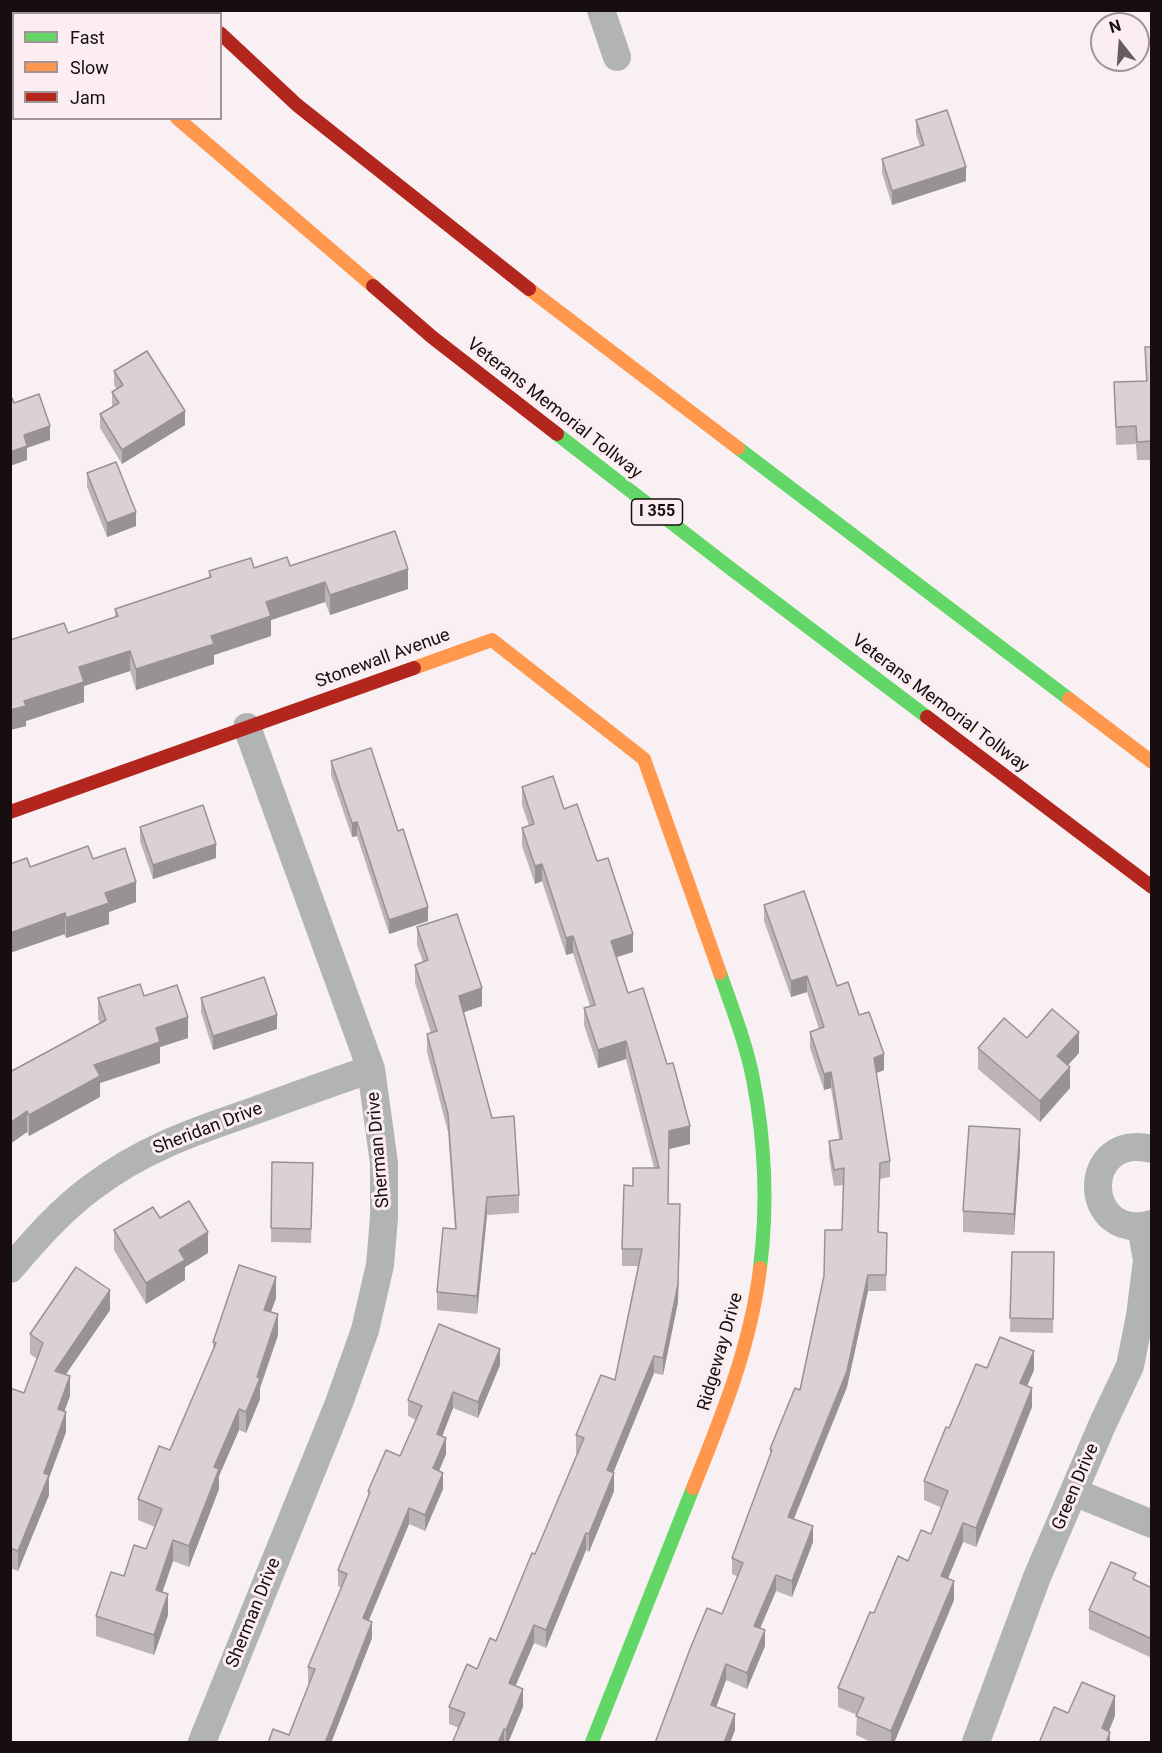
<!DOCTYPE html>
<html>
<head>
<meta charset="utf-8">
<style>
	body { margin:0 }
	#map { position:relative; width:1162px; height:1753px; overflow:hidden; background:#f8f0f2; font-family:Roboto,sans-serif }
	canvas { display:block }
	.frame { position:absolute; inset:0; border:12px solid #180e10; pointer-events:none }
	.legend { position:absolute; left:12px; top:12px; width:210px; height:108px; box-sizing:border-box; background:#fbedf0; border:2px solid #a09496; margin:0; padding:8px 10px; list-style:none; font-size:18px; color:#180e10 }
	.legend li { display:flex; align-items:center; gap:12px; height:30px }
	.legend b { width:30px; border:2px solid #a09496 }
	.north { position:absolute; left:1090px; top:12px; width:60px; height:60px; box-sizing:border-box; background:#fbedf0; border:2px solid #a09496; border-radius:50%; rotate:343deg; font-size:16px; font-weight:700; line-height:24px; text-align:center; color:#180e10 }
	.north::after { content:''; display:block; margin:auto; width:21px; height:27px; background:#665d5f; clip-path:polygon(50% 0,100% 100%,50% 72%,0 100%) }
</style>
</head>
<body>
<div id="map">
<canvas width="1162" height="1753"></canvas>
<div class="frame"></div>
<ul class="legend">
<li><b style="height:8px;background:#63d668"></b>Fast</li>
<li><b style="height:8px;background:#ff974d"></b>Slow</li>
<li><b style="height:8px;background:#b3261e"></b>Jam</li>
</ul>
<div class="north">N</div>
</div>
<script>
const ctx = document.querySelector('canvas').getContext('2d');
ctx.lineJoin = 'round';
function trace(path, color, width, dash) { ctx.strokeStyle = color; ctx.lineWidth = width; ctx.lineCap = dash ? 'butt' : 'round'; ctx.setLineDash(dash || []); ctx.stroke(path); }
function paint(path, color) { ctx.fillStyle = color; ctx.fill(path, 'evenodd'); }
function write(font, color, halo, rows, align = 'center') {
  ctx.font = font + ' Roboto,sans-serif'; ctx.lineWidth = 6; ctx.setLineDash([]); ctx.textBaseline = 'middle'; ctx.strokeStyle = halo; ctx.fillStyle = color; for (const [text, x, y, turn = 0] of rows) {
    ctx.save(); ctx.translate(x, y); ctx.rotate((+turn || 0) * Math.PI / 180); ctx.textAlign = isNaN(turn) ? turn : align; if (halo) ctx.strokeText(text, 0, 0); ctx.fillText(text, 0, 0); ctx.restore();
  }
}
trace(new Path2D(`
	M601,10l16,47
	M1152,1149c-73,-18 -71,94 0,75
	M10,1269c25,-29 50,-58 81,-81 50,-38 101,-56 160,-76 40,-15 80,-29 120,-43
	M1074,1492l78,32
	M202,1742l137,-339 26,-73 15,-65 4,-47v-55l-13,-94 -124,-342
	M976,1742l61,-165 66,-154 27,-57 10,-50 7,-56 -6,-33`), '#b1b4b3', 28);
trace(new Path2D(`
	M557,434l173,134 197,149
	M738,448l331,251
	M720,973c12,35 26,70 33,106 12,62 15,126 7,189
	M592,1742l101,-254`), '#63d668', 14);
trace(new Path2D(`
	M196,10l3,4
	M177,118l196,168
	M529,289l209,159
	M414,668l78,-28 152,119 76,214
	M1069,699l83,63
	M693,1488c29,-72 58,-143 67,-220`), '#ff974d', 14);
trace(new Path2D(`
	M56,10l3,4
	M220,33l77,72 232,184
	M373,286l59,51 125,97
	M927,717l225,170
	M10,812l404,-144`), '#b3261e', 14);
paint(new Path2D(`
	M916,120l50,61 -74,24 -10,-32v-14l38,-13 -4,-12z
	M1145,347h7v113h-15l-1,-16 -20,1 -2,-63 32,-1z
	M114,371l71,54 -63,39 -22,-36v-14l12,-7v-15l5,-3 -3,-4z
	M87,473l49,53 -29,11 -20,-50z
	M290,566l118,23 -78,26 -5,-13 -54,18v16l-57,19v9l-78,26 -6,-19 -46,15v16l-58,19v5l-16,4 58,-97 47,-16v-8l94,-32v-6z
	M331,761l97,160 -39,13 -32,-98 -5,1 -21,-62z
	M522,787l42,22 33,52 36,91 -17,5 12,36 62,151 -21,5 -1,55 12,18 -2,80 -15,73 -9,-2 -41,100 1,18 -25,61 -3,-2 -40,98 -12,-5 -19,43 8,21 -15,36h-56l7,-15 -10,-4v-17l28,-38 19,-28 39,-87 43,-101h-2v-18l39,-55 23,-114h-16v-17l11,-63 21,-18 -28,-109 -28,9 -14,-43v-17l6,-2 -17,-53 -7,2 -24,-74 -7,3 -13,-38v-18l7,-2 -7,-21z
	M140,827l76,31 -63,21 -13,-38z
	M93,859l43,43 -27,10v12l-43,14 -36,-71z
	M764,905l73,81 22,29 25,55 -8,3 14,88v16l-10,2 -2,53 9,1 -1,58h-18l-21,96 -53,132 19,23 -21,55 -16,-6 -16,38 5,17 -18,43 -21,-9 -10,27 19,23 -5,13h-75l67,-129 16,-37 -6,-3v-16l38,-100v-9l30,-59 42,-160 1,-45 -9,1 -5,-29v-16l10,-2 -8,-51 -7,2 -14,-42v-16l9,-3 -12,-37 -16,5 -27,-76z
	M417,927l65,79 -18,6 28,106 27,77v18l-32,2 -10,99 -40,-4v-18l18,-63 -7,-97 -21,-80v-18l4,-1 -16,-50v-18l8,-3 -6,-17z
	M144,996l44,42 -28,9v16l-60,20v14l-71,39 -2,-4 -17,12v-72l90,-49 -2,-4v-21z
	M201,998l76,31 -64,21 -12,-38z
	M1027,1038l52,15 -11,12 2,23 -30,34 -62,-53v-21z
	M1020,1150l-6,85 -51,-3v-21z
	M272,1162l41,1 -2,80 -40,-1z
	M160,1218l48,35 -23,14v13l-39,24 -32,-54v-20z
	M1012,1252h42l-1,81 -43,-1z
	M276,1298l-5,14 7,23 -18,53v11l-14,34 -7,-3 -20,46v13l-30,78 -16,-6 -11,31 6,23 -14,40 -58,-19v-20l28,-40 22,-27 9,-22 -17,-7v-21l32,-49 43,-100v-8z
	M110,1310l-44,64 4,22 -6,15 2,21 -17,46v17l-31,76 -8,-3v-180l14,5 13,-34 -7,-5v-20z
	M500,1365l-22,53 -25,-10 -11,28 4,18 -7,17 4,18 -18,42 -16,-7 -40,96 3,18 -41,105h-63l21,-8 21,-52h-2v-16l34,-79 -4,-2v-16l30,-74v-5l32,-35 16,-36 -8,-4v-16z
	M987,1368l47,2 -7,16 5,21 -56,140 -13,-5 -15,37 6,21 -60,143h-21l-17,-8 1,-20 -19,-8v-19l36,-75 34,-52 23,-27 11,-26 -18,-8v-19l25,-53z
	M1136,1581l16,7v70l-63,-29v-19z`), '#bcb4b6');
paint(new Path2D(`
	M966,167v14l-74,24v-14z
	M185,411v14l-63,39v-14z
	M50,426v14l-23,8v12l-17,6v-14l14,-17z
	M136,512v14l-29,11v-14z
	M408,569v20l-78,26v-20z
	M325,582v20l-54,18v16l-57,19v9l-78,26v-21l75,-33 55,-34z
	M130,651v20l-46,15v16l-58,19v5l-16,4v-20l69,-43z
	M357,822v14l-5,1v-14z
	M216,844v14l-63,21v-14z
	M542,864v17l-7,3v-18z
	M136,882v20l-27,10v12l-43,14v-20l39,-25z
	M428,907v14l-39,13v-14z
	M65,913v21l-55,19v-20z
	M633,934v18l-22,7v-18z
	M573,936v17l-7,2v-17z
	M807,976v16l-16,5v-16z
	M482,988v18l-23,8v-18z
	M277,1015v14l-64,21v-14z
	M188,1017v21l-28,9v16l-60,20v14l-71,39v-21l65,-50 62,-37z
	M1079,1032v21l-22,24v-21z
	M626,1041v18l-28,9v-18z
	M884,1054v16l-10,4v-16z
	M1070,1067v21l-30,34v-21z
	M831,1072v16l-7,2v-16z
	M27,1111v21l-17,12v-21z
	M690,1126v18l-21,5v-18z
	M1020,1129v21l-6,85v-21z
	M487,1197v18l-10,99v-18z
	M680,1222l-2,80 -15,73v-17z
	M208,1232v21l-23,14v13l-39,24v-21l33,-33z
	M868,1275v16l-21,96 -59,146v-16z
	M276,1277v21l-12,33v-21z
	M110,1290v20l-55,80v-19z
	M278,1314v21l-18,53v11l-14,34v-21z
	M500,1349v16l-22,53v-16z
	M1034,1351v19l-14,32v-19z
	M654,1356v17l-47,115v-18z
	M70,1376v20l-12,33v-20z
	M1032,1388v19l-56,140v-19z
	M453,1392v16l-16,42v-16z
	M239,1409v21l-20,46v13l-30,78v-21l25,-79z
	M66,1412v20l-17,46v17l-31,76v-20l26,-78z
	M446,1438v16l-13,31v-17z
	M443,1473v16l-18,42v-16z
	M614,1473v18l-25,61v-18z
	M409,1508v16l-46,110v-16z
	M963,1523v19l-22,53v-19z
	M813,1526v16l-21,55v-16z
	M586,1533v17l-40,98v-18z
	M173,1540v21l-17,50v-21z
	M776,1575v16l-22,51v-16z
	M954,1581v19l-60,143h-3v-12z
	M168,1594v21l-14,40v-20z
	M372,1622v16l-41,105h-6z
	M534,1625v18l-25,58v-18z
	M765,1630v16l-18,43v-16z
	M726,1664v16l-15,41v-16z
	M523,1689v18l-15,36h-2v-13z
	M1115,1696v20l-11,27 -2,-15z
	M735,1714v16l-5,13h-6z
	M504,1729v14h-6z
	M1110,1732v11h-4z`), '#999294');
const building = new Path2D(`
	M947,110l19,57 -74,24 -10,-32 42,-14 -8,-25z
	M1145,347h7v94l-15,1 -1,-16 -20,1 -2,-45 33,-1z
	M147,351l38,60 -63,39 -22,-36 19,-11 -7,-11 11,-7 -9,-14z
	M39,394l11,32 -26,9 3,11 -17,6v-53l2,-1 2,5z
	M116,462l20,50 -29,11 -20,-50z
	M395,531l13,38 -78,26 -5,-13 -59,20 5,14 -60,20 3,8 -78,25 -6,-18 -51,16 5,15 -60,19 2,5 -16,4v-70l54,-17 4,10 50,-17 -3,-7 96,-32 -2,-6 42,-13 3,10 33,-11 3,9z
	M371,748l27,83 5,-2 25,78 -39,13 -32,-98 -5,1 -21,-62z
	M553,776l11,33 13,-5 20,57 11,-3 25,76 -22,7 17,52 15,-5 24,76 6,-1 17,63 -21,5 -1,73h12l-2,80 -15,74 -9,-2 -47,114 7,3 -25,61 -3,-1 -40,97 -12,-5 -25,58 14,6 -17,41 -2,-1 -6,14h-46l13,-30 -16,-6 18,-43 10,5 13,-31 6,3 36,-88 3,1 49,-116 -8,-3 25,-60 14,5 27,-131h-20l2,-64 9,1v-18h26l-33,-127 -28,9 -14,-42 11,-3 -22,-69 -7,2 -24,-74 -7,2 -13,-38 12,-4 -12,-37z
	M203,805l13,39 -63,21 -13,-38z
	M88,846l5,13 32,-11 11,34 -31,11 4,10 -43,15 -1,-5 -55,20v-69l17,-6 3,9z
	M804,891l33,95 11,-4 11,33 10,-3 15,42 -10,4 16,103 -10,2 -2,69 9,1 -1,42h-18l-21,96 -59,146 25,9 -21,55 -16,-6 -22,51 11,4 -18,43 -21,-9 -15,41 24,9 -11,29h-69l35,-94 17,-41 15,6 21,-51 -11,-5 40,-108 -2,-1 25,-61 5,2 24,-114 1,-46h17l2,-62 -10,2 -5,-29 13,-2 -11,-67 -7,2 -14,-42 14,-5 -17,-51 -16,5 -27,-76z
	M457,914l25,74 -23,8 33,122 22,-2 5,79 -32,2 -10,99 -40,-4 6,-64 13,1 -8,-115 -21,-80 10,-3 -22,-66 13,-5 -11,-33z
	M264,977l13,38 -64,21 -12,-38z
	M140,984l4,12 33,-11 11,32 -32,11 4,14 -66,23 6,11 -71,39 -2,-4 -17,12v-51l96,-52 -8,-22z
	M1052,1009l27,23 -22,24 13,11 -30,34 -62,-53 26,-30 23,20z
	M969,1126l51,3 -6,85 -51,-3z
	M272,1162l41,1 -2,66 -40,-1z
	M189,1201l19,31 -29,18 6,10 -39,23 -32,-53 39,-23 7,11z
	M1012,1252h42l-1,67 -43,-1z
	M239,1265l37,12 -12,33 14,4 -21,63 3,1 -14,34 -7,-3 -25,58 5,2 -30,77 -16,-6 -17,50 12,4 -14,41 -58,-19 15,-44 13,4 10,-31 12,4 16,-40 -24,-10 21,-53 11,4 46,-107 -3,-1z
	M76,1267l34,23 -55,81 15,5 -12,33 8,3 -22,61 5,2 -31,76 -8,-3v-160l14,5 19,-50 -13,-9z
	M439,1324l61,25 -22,53 -25,-10 -16,42 9,4 -13,30 10,5 -18,42 -16,-7 -46,110 9,4 -47,121h-57l5,-14 16,6 26,-66 -7,-2 39,-93 -9,-4 32,-78 -2,-1 18,-41 14,6 22,-50 -14,-6z
	M1000,1337l34,14 -14,32 12,5 -56,140 -13,-5 -22,53 13,5 -63,150 -35,-15 8,-18 -26,-10 32,-76 4,1 24,-57 10,5 13,-31 10,4 17,-43 -24,-10 22,-54 3,1 27,-64 11,4z
	M1111,1562l25,11 -3,6 19,9v51l-63,-29z
	M1082,1682l33,14 -13,32 8,4 -4,11h-67l15,-36 14,6z`);
paint(building, '#dbd1d4');
trace(building, '#999294', 1.5);
for (const [x, y, w] of [
	[657,512,51]
]) { const box = new Path2D(); box.roundRect(x - w / 2, y - 13, w, 26, 4.5); ctx.fillStyle = '#fbedf0'; ctx.fill(box); trace(box, '#180e10', 1.5); }
write('bold 16px', '#180e10', null, [
	["I 355",657,512]
]);
write('18px', '#180e10', '#fbedf0', [
	["Veterans Memorial Tollway",554,409,38],
	["Stonewall Avenue",383,659,-20],
	["Veterans Memorial Tollway",940,704,37],
	["Sheridan Drive",208,1129,-21],
	["Sherman Drive",379,1150,-95],
	["Ridgeway Drive",721,1352,-74],
	["Green Drive",1076,1487,-67],
	["Sherman Drive",254,1613,-68]
]);
</script>
</body>
</html>
